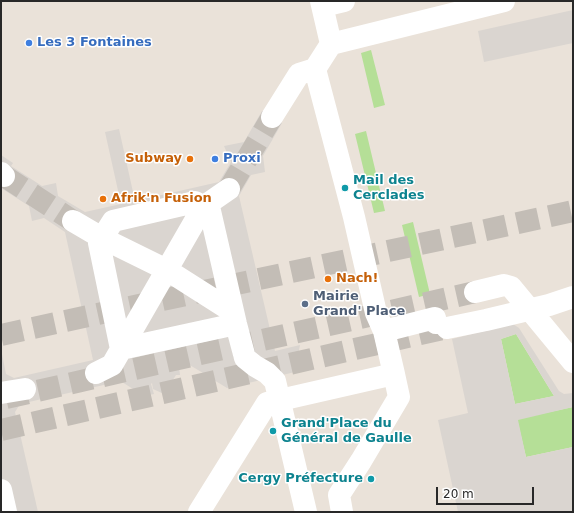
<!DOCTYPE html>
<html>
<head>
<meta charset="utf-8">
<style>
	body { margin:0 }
	#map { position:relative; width:574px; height:513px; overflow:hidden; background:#eae2d9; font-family:"DejaVu Sans",sans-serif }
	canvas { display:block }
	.frame { position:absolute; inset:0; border:2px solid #282828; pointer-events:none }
	.scale { position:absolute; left:436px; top:487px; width:98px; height:18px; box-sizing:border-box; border:2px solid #282828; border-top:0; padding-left:5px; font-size:12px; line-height:14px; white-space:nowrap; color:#282828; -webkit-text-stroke:3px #fff; paint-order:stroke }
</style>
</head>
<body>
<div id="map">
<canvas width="574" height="513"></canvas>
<div class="frame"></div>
<div class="scale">20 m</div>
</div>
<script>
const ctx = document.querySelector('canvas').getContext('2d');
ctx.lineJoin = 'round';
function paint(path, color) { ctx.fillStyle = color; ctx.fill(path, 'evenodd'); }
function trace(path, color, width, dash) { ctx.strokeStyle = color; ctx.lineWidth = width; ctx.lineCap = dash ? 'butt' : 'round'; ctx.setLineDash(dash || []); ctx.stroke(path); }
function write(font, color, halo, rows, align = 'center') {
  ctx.font = font + ' "DejaVu Sans",sans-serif'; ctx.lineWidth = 3; ctx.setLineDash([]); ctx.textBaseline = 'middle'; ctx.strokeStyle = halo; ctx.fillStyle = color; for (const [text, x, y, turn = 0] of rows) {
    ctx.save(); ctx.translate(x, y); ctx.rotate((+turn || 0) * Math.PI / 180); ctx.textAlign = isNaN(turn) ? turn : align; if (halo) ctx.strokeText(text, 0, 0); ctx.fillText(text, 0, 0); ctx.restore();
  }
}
paint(new Path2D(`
	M371,50l14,55 -11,3 -13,-55z
	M366,131l19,80 -11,2 -19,-79z
	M413,222l17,72 -11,3 -17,-72z
	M516,334l38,62 -39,8 -14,-65z
	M573,407v40l-47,10 -9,-38z`), '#b5df97');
paint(new Path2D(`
	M573,10v33l-89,19 -6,-31z
	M262,111l20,12 -19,33 2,16 -14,3 -12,21 36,155 25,-6 -2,10 3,4 2,1 -8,12 -68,16 -18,-11v-1h-1l-20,-12 -9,2 1,9h-4l-12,19 -11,-5 -1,-6 -1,1 3,10 -10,2 -22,-14 -4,1 -1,-1 -97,22 -5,8 23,100h-37v-163l5,25 8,4 79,-18 -28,-128 -21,-14 -12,3 -3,-15 -28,-18v-33l12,8 -2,3 31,20 14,-3 2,13 27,16 36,-8 -16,-72 14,-3 16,72 84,-19 12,-20 -7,-16 20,-4z
	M513,324l6,4 40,63 5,3 9,-1v14l-55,13 8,37 47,-10v65h-115l-20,-92 30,-7 -16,-74zM516,334l38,62 -39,8 -14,-65z`), '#dad5d0');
trace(new Path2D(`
	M4,176l69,45
	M229,189l43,-72
	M6,398l469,-106
	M1,430l446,-102`), '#c3bdb6', 22, [22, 11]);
trace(new Path2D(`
	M1,335l572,-124`), '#c3bdb6', 22, [22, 11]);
trace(new Path2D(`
	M323,6l21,-5
	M331,44l173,-43
	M272,117l27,-43 16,-5
	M1,173l3,3
	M73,221l29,17 65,32 66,42
	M475,292l29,-7 7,2 62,75
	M236,324l-115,25 -22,-106 14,-22 82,-19 15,9 26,113 9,34 10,8 12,7 8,8 31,131
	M447,328l39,-8 63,-15 24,-8
	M384,331l51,-13 1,5
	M96,373l16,-8 91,-158 26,-18
	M1,393l24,-4
	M1,490l5,22
	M199,512l68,-109 127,-29 -10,-43 -8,-18 -22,-96 -39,-148 16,-25 -10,-43
	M342,512l-3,-17 22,-34 38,-64 -5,-23`), '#fff', 22);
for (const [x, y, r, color] of [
	[29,43,4,"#3f7fe0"],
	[190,159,4,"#e8710a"],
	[215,159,4,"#3f7fe0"],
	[345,188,4,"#0f9aa8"],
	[103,199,4,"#e8710a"],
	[328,279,4,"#e8710a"],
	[305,304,4,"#5c6f8a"],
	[273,431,4,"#0f9aa8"],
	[371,479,4,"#0f9aa8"]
]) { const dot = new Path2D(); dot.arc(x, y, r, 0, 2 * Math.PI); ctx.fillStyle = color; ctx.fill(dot); trace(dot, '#fff', 1.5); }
write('bold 13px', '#366cbe', '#fff', [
	["Les 3 Fontaines",37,43],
	["Proxi",223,159]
], 'left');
write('bold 13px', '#c56008', '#fff', [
	["Subway",182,159,"right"],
	["Afrik'n Fusion",111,199],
	["Nach!",336,279]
], 'left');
write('bold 13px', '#0d838f', '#fff', [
	["Mail des",353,181],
	["Cerclades",353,196],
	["Grand'Place du",281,424],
	["Général de Gaulle",281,439],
	["Cergy Préfecture",363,479,"right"]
], 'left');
write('bold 13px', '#4e5e75', '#fff', [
	["Mairie",313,297],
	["Grand' Place",313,312]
], 'left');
</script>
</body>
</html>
